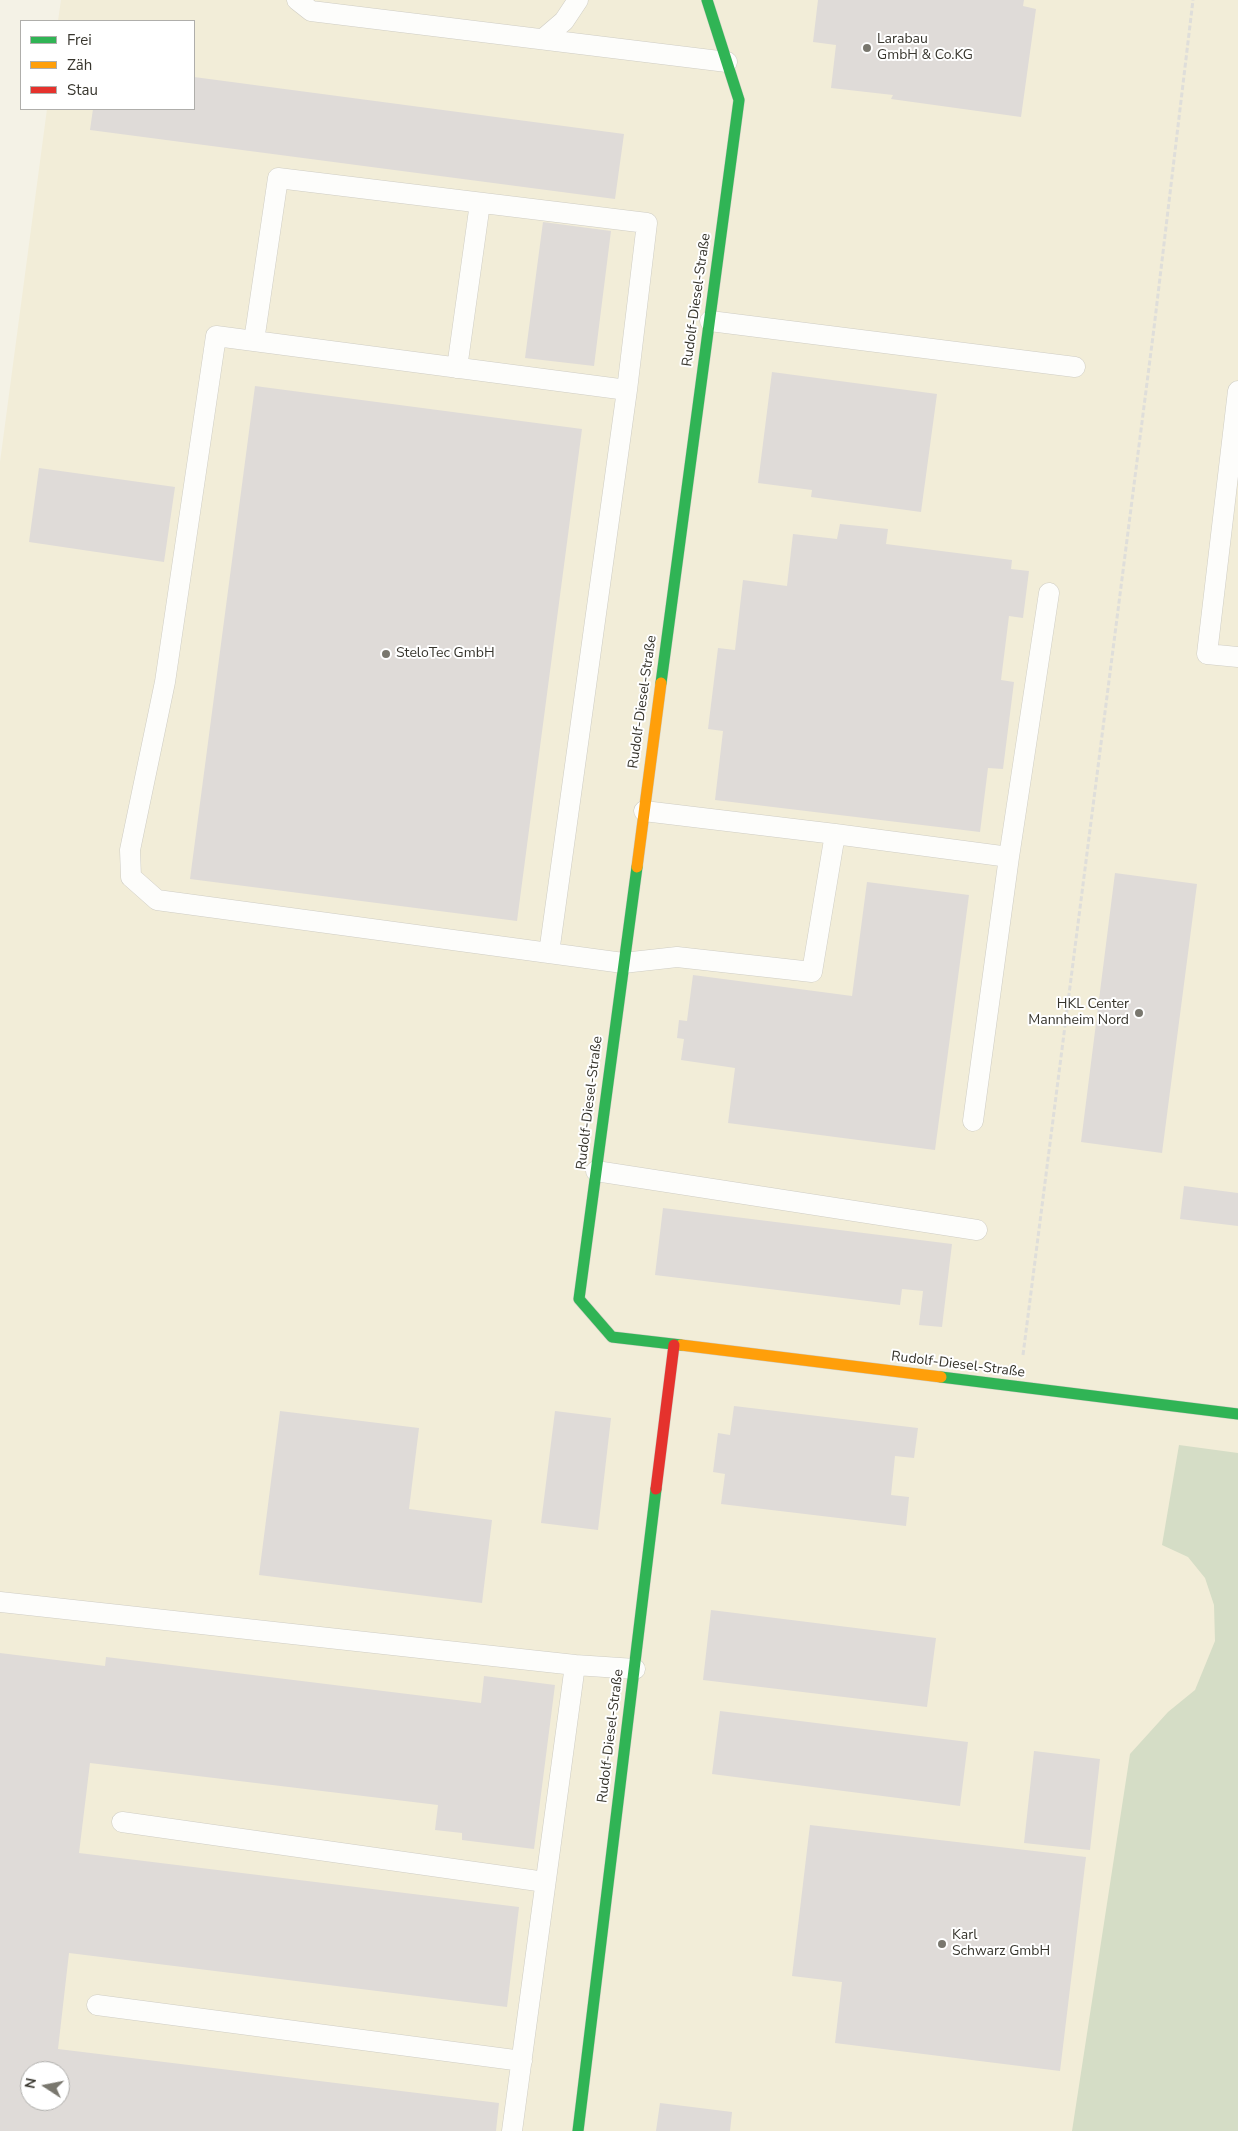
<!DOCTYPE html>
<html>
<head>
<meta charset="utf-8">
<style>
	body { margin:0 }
	#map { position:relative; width:1238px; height:2131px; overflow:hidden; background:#f4f2e6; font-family:"Nunito Sans",sans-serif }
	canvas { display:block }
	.legend { position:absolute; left:20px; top:20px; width:175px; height:90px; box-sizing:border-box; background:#fff; border:1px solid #afaeab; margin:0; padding:6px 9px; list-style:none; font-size:15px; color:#37352d }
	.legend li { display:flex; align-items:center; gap:10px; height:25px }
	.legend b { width:25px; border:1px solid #afaeab }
	.north { position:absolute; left:20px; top:2061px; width:50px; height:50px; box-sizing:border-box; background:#fff; border:1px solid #afaeab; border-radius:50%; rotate:281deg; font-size:14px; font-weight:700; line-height:20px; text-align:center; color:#37352d }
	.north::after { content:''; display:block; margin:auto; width:18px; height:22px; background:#79776e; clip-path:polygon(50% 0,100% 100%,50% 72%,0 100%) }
</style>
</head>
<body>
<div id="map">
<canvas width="1238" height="2131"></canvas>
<ul class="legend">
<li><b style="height:6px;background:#30b455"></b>Frei</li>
<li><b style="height:6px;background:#ff9f0a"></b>Zäh</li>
<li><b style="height:6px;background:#e5322d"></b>Stau</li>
</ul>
<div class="north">N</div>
</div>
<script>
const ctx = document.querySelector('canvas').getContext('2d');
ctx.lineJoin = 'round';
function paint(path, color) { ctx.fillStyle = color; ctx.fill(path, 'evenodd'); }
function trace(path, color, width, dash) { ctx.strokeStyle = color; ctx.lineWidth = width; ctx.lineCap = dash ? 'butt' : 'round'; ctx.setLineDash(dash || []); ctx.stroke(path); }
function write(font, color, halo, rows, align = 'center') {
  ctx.font = font + ' "Nunito Sans",sans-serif'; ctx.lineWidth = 4; ctx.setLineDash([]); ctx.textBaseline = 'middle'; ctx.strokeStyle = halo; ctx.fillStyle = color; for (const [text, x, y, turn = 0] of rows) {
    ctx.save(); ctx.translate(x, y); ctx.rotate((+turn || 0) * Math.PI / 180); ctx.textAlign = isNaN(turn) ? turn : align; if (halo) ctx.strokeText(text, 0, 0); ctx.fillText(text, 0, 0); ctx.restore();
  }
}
paint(new Path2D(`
	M61,0h1177v2131h-1238v-1669l47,-353h147v-88h-136zM30,2071h30v30h-30z`), '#f2edd8');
paint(new Path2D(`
	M1179,1445l59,8v678h-166l58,-377 38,-42 27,-22 20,-49 -1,-36 -9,-27 -17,-21 -26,-12z`), '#d5ddc6');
paint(new Path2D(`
	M818,0h206l-1,6 13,3 -15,108 -130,-18 2,-4 -62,-7 5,-43 -23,-3z
	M194,77l430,57 -9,65 -525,-69 3,-21h101z
	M543,222l68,9 -17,135 -69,-8z
	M772,372l165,22 -16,118 -110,-15 1,-7 -54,-7z
	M255,386l327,43 -65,492 -327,-42z
	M39,468l136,19 -11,75 -135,-20z
	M840,524l48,5 -2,15 126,16 -1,9 18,2 -6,47 -14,-2 -8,64 13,2 -11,87 -15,-1 -8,64 -265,-32 8,-69 -15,-2 10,-81 17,2 8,-70 44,6 6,-52 44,5z
	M1115,873l82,11 -35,269 -81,-11z
	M867,882l102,13 -34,255 -207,-27 7,-55 -54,-8 3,-21 -7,-1 2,-18 8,1 6,-46 159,21z
	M1184,1186l54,7v33l-58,-7z
	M663,1208l289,36 -10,83 -23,-2 4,-34 -21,-2 -2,16 -245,-30z
	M734,1406l184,22 -4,30 -19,-2 -4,39 18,2 -3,29 -185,-22 4,-30 -12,-2 5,-39 12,2z
	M280,1411l139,17 -10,81 83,11 -10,83 -223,-28z
	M555,1411l56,7 -13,112 -57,-7z
	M711,1610l225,28 -9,69 -224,-27z
	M0,1653l105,13 1,-9 375,46 3,-27 71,9 -21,164 -72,-9v-7l-27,-3 3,-25 -348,-42 -11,90 440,54 -12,100 -438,-54 -11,96 441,54 -3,28h-496zM30,2071h30v30h-30z
	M720,1711l248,31 -8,64 -248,-32z
	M1034,1751l66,8 -10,91 -66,-7z
	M810,1825l276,32 -26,214 -225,-28 7,-61 -50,-6z
	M660,2103l72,9 -2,19h-74z`), '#dfdbd8');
const lane = new Path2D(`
	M297,0l14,11 416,51
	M543,39l21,-18 14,-21
	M710,321l365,46
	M254,341l24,-163 369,45 -20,167
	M457,368l23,-165
	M1238,391l-31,263 31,3
	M644,811l191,23
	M1009,857l40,-264
	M549,953l78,-563 -411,-54 -51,346 -35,168 1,27 26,23 466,63 54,-6 135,15 23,-138 174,23 -36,264
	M596,1171l381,59
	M0,1602l575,63
	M122,1822l423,60
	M97,2005l425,56
	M512,2131l63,-466 60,4`);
const fast = new Path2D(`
	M661,683l78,-583 -32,-100
	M637,867l-58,432 33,38 69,8
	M941,1377l297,37
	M578,2131l78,-642`);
const slow = new Path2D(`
	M637,867l24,-184
	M681,1345l260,32`);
const jam = new Path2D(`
	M656,1489l18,-144`);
trace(lane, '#cfcdc4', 21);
trace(fast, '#cfcdc4', 12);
trace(slow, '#cfcdc4', 12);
trace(jam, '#cfcdc4', 12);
trace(new Path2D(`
	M1023,1355l131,-1027 39,-328`), '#dfdeda', 3, [5, 2.5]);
trace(lane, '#fdfdfb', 20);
trace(fast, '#30b455', 11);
trace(slow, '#ff9f0a', 11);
trace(jam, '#e5322d', 11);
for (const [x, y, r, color] of [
	[867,48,5,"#79776e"],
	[386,654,5,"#79776e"],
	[1139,1013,5,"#79776e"],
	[942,1944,5,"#79776e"]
]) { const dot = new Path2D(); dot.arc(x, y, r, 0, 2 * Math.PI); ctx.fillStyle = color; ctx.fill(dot); trace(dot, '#fff', 2); }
write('14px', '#37352d', '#fff', [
	["Larabau",877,40],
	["GmbH & Co.KG",877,56],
	["SteloTec GmbH",396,654],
	["HKL Center",1129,1005,"right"],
	["Mannheim Nord",1129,1021,"right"],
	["Karl",952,1936],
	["Schwarz GmbH",952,1952]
], 'left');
write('14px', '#37352d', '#fff', [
	["Rudolf-Diesel-Straße",697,300,-82],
	["Rudolf-Diesel-Straße",643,702,-82],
	["Rudolf-Diesel-Straße",590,1103,-83],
	["Rudolf-Diesel-Straße",958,1365,7],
	["Rudolf-Diesel-Straße",611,1736,-83]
]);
</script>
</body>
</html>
